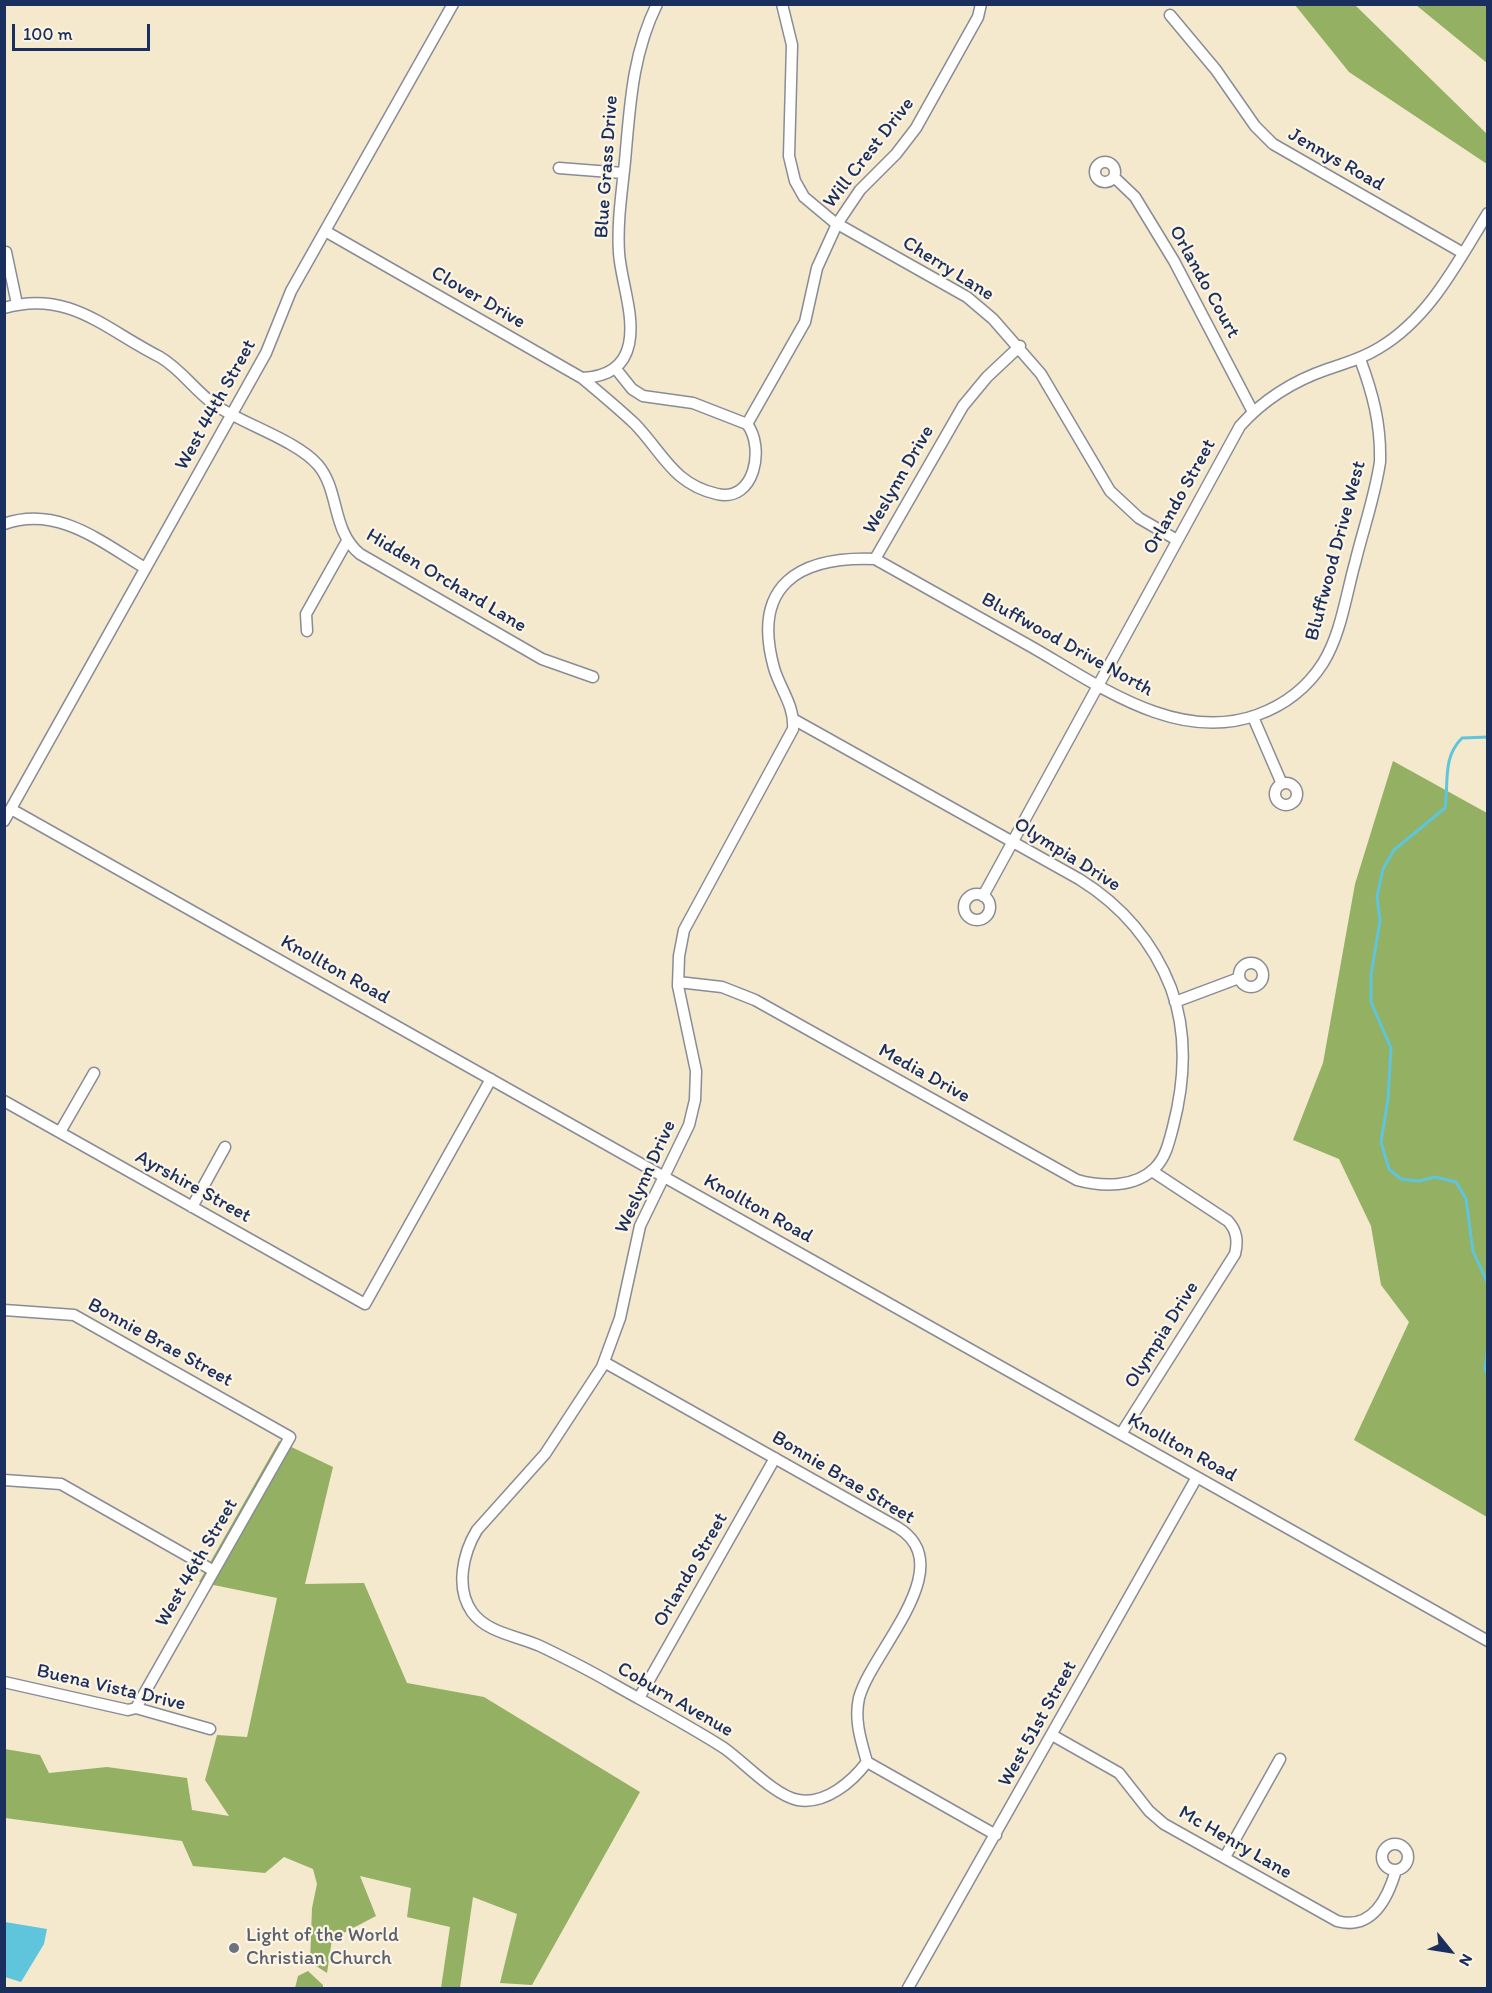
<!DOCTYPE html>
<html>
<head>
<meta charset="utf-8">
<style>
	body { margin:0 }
	#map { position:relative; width:1492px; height:1993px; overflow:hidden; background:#f4e8cd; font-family:Itim,sans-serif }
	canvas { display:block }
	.frame { position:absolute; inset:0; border:6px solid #1b2f5e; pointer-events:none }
	.north { position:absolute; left:1420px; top:1921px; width:60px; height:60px; -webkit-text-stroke:4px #fcf5e5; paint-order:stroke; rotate:120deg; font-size:16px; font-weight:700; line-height:24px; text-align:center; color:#1b2f5e }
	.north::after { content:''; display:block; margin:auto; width:21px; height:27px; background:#1b2f5e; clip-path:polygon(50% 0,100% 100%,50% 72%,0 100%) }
	.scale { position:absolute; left:12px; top:24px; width:138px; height:27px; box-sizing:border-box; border:3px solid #1b2f5e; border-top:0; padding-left:8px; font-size:18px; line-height:21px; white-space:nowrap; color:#1b2f5e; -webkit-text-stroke:4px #fcf5e5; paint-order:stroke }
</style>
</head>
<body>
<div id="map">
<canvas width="1492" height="1993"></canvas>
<div class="frame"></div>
<div class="north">N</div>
<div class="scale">100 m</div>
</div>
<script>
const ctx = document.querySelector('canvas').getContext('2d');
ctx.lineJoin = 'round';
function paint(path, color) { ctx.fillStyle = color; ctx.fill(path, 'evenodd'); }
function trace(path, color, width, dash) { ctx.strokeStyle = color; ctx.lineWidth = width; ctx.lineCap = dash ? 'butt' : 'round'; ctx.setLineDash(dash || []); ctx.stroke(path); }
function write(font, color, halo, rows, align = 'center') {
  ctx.font = font + ' Itim,sans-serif'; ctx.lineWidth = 4.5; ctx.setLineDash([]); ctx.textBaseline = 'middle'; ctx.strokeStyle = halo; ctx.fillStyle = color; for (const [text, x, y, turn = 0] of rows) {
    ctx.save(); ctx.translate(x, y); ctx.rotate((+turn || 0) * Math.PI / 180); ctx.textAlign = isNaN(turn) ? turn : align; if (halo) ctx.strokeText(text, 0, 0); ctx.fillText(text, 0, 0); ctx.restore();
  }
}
paint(new Path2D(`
	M1295,5h60l132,129v30l-138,-92z
	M1416,5h71v58z
	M1393,761l94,52v704l-133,-77 55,-118 -28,-37 -10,-59 -32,-67 -46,-19 30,-77 32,-179z
	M279,1441l54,26 -28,117 59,-1 43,100 77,14 156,95 -108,193 -32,-2 17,-69 -44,-17 -13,91h-19l9,-61 -43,-10 4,-29 -51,-12 16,40 -44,23 -5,34 -17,-11 2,-54 5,-24 -4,-15 -29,-12 -19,16 -72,-7 -11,-25 -177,-23v-69l35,6 9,18 58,-6 80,11 5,32 37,6 -24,-36 12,-45 30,2 30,-139 -78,-16z
	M308,1971l15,14v3h-28l3,-12z`), '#93b063');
paint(new Path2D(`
	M5,1922l42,7 -3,15 -23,38 -16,-5z`), '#5fc5dc');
trace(new Path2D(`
	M1488,737l-26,1c-20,20 -13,44 -17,70l-51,42 -11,19 -6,28 3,24 -9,54v27l20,46 -3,51 -7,43 8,27 12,10 18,2 16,-4 21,5 10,17 7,52 15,33
	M1488,1345l-3,25 3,4`), '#5fc5dc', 3);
const minor = new Path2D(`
	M782,4l10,41 -3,111 6,25 9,16 30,25 133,75 26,22 48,55 69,117 29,27 38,22
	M1170,15l46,55 39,56 18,18 190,109
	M1095 172a10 10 0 1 1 20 0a10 10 0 1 1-20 0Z
	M559,168l64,5
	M1114,177l21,20 39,64 79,151
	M325,231l257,147c24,-1 42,-10 47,-34 6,-29 -8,-63 -10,-91 -2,-31 3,-62 6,-92 5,-55 7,-106 32,-157
	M6,252l11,52
	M4,308c65,-19 102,22 156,49 22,13 35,34 55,48 28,19 81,35 103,60 22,26 13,65 42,89l182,105 51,18
	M582,378c18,15 36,30 53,46 28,29 38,60 82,70 38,9 48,-47 30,-70l-54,-21 -50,-7 -11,-7 -16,-20
	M747,424l58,-102 12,-54 20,-44 23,-34 36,-36 20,-26 62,-111 3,-13
	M4,524c54,-19 97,18 141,44
	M875,559c52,29 103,58 155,87 67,38 146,98 227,69 28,-10 50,-27 66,-52 18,-29 23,-68 32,-100 8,-33 20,-67 25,-101 1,-38 -7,-68 -20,-103
	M307,631l-1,-17 41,-73
	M1253,717l29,67
	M1275 794a11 11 0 1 1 22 0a11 11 0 1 1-22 0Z
	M11,809l1477,832
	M4,821l262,-468 25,-62 162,-287
	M964 907a13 13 0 1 1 26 0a13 13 0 1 1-26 0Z
	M983,896l257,-470c25,-28 53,-45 88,-57 18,-6 35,-11 51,-21 51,-30 79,-87 109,-135
	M1239 975a12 12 0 1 1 24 0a12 12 0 1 1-24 0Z
	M678,982l44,5 33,13 322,180c25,7 58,8 78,-12 11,-11 14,-26 18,-41 12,-46 15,-93 -2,-139 -18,-46 -50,-83 -92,-109l-286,-160
	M1175,1002l64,-24
	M4,1101l361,203 126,-225
	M60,1132l34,-59
	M192,1207l33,-60
	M4,1310l70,5 216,122 -154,271
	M604,1362l293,165c65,39 -25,123 -38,171 -5,22 2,43 8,64l129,73
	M1121,1434l114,-180c3,-13 2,-23 -7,-33l-76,-50
	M4,1480l57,4 153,87
	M4,1682l124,28 8,-2 74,21
	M639,1698l136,-240
	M1052,1735l67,38 30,38 15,13 173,97c35,10 51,-23 59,-51
	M867,1762c-15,20 -42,43 -69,38 -23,-4 -54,-38 -74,-52 -36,-23 -74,-43 -111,-64 -24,-14 -48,-26 -73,-38 -22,-10 -53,-13 -68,-34 -17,-24 -9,-59 5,-82l68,-76 57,-87 18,-49 20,-92 49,-101 6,-25 1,-29 -18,-85 1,-30 5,-26 109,-201c2,-23 -13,-40 -19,-61 -23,-83 25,-112 101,-109l88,-153 24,-29 33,-31
	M1382 1857a13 13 0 1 1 26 0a13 13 0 1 1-26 0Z
	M1225,1857l55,-98
	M908,1988l289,-511`);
trace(minor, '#888c96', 13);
trace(minor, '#fff', 10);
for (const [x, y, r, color] of [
	[234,1948,6,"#6b7280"]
]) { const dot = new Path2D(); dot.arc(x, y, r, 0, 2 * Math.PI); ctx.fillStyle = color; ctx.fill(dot); trace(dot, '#fcf5e5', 2); }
write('20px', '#1b2f5e', '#fcf5e5', [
	["Will Crest Drive",869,153,-52],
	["Jennys Road",1336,160,30],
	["Blue Grass Drive",607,167,-86],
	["Cherry Lane",948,269,32],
	["Orlando Court",1204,282,61],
	["Clover Drive",478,298,30],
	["West 44th Street",216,405,-61],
	["Weslynn Drive",899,480,-60],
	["Orlando Street",1180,497,-61],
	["Bluffwood Drive West",1336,551,-75],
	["Hidden Orchard Lane",446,581,31],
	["Bluffwood Drive North",1067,645,29],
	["Olympia Drive",1067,855,32],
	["Knollton Road",335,970,29],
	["Media Drive",924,1074,29],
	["Weslynn Drive",646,1177,-66],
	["Ayrshire Street",193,1187,29],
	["Knollton Road",758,1209,29],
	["Olympia Drive",1162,1335,-58],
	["Bonnie Brae Street",160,1343,29],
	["Knollton Road",1182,1448,29],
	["Bonnie Brae Street",843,1478,31],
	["West 46th Street",197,1563,-60],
	["Orlando Street",691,1570,-60],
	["Buena Vista Drive",111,1688,13],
	["Coburn Avenue",675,1700,30],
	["West 51st Street",1038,1724,-61],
	["Mc Henry Lane",1235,1843,30]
]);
write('20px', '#5b616d', '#fcf5e5', [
	["Light of the World",246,1936],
	["Christian Church",246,1959]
], 'left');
</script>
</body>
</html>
